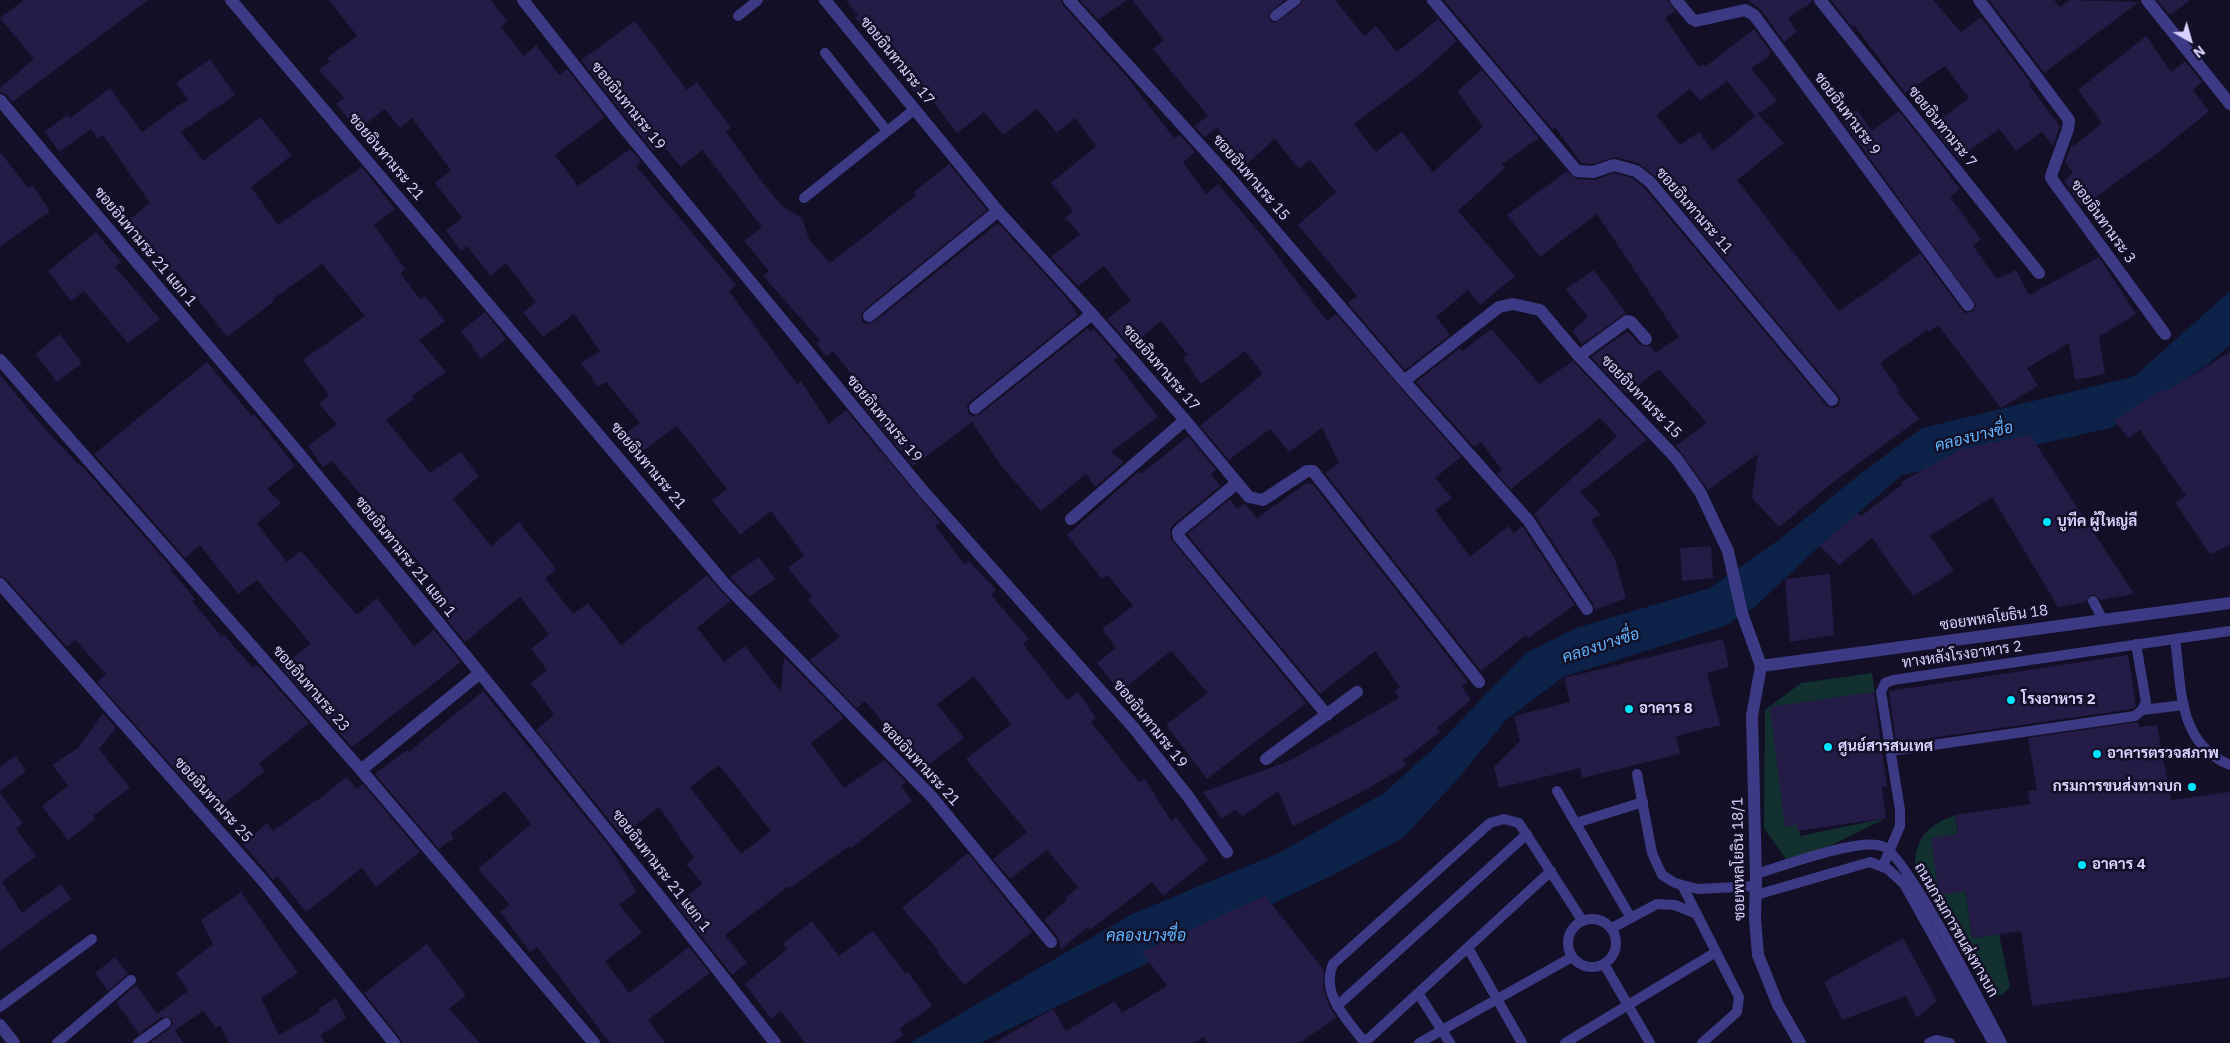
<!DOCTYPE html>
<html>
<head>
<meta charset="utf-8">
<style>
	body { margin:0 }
	#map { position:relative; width:2230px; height:1043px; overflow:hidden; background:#130f26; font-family:"IBM Plex Sans",sans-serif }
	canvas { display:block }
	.north { position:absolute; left:2165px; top:15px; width:50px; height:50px; -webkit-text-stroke:4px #130f26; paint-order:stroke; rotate:142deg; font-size:14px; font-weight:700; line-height:20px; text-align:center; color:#d9d4ff }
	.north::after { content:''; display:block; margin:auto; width:18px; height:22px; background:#d9d4ff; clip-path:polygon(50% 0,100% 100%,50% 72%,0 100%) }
</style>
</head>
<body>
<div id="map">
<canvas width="2230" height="1043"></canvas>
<div class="north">N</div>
</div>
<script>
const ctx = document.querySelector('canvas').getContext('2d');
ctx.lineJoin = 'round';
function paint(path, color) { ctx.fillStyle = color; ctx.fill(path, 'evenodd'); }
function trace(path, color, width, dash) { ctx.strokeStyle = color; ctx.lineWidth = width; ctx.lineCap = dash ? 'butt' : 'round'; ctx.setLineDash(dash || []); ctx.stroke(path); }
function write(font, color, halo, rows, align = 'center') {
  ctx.font = font + ' "IBM Plex Sans",Sarabun,sans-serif'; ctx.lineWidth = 5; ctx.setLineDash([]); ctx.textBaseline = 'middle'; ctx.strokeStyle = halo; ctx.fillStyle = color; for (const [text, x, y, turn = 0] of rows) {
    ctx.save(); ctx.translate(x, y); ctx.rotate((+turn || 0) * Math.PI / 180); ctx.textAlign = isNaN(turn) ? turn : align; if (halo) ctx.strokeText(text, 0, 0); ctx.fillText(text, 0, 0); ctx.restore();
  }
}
paint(new Path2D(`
	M1872,673l3,19 -100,19 25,125 86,-18 -58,29 -42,12 -22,-31 1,-118 36,-27z
	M1955,815l17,123 27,-4 11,53 -7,7 -10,3 -12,-14 -66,-118c1,-29 14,-40 40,-50z`), '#12302f');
paint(new Path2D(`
	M2230,291v54l-23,20 -96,63 -209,47 -89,77 -56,53 -32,21 -162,51 -57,43 -50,61 -53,57 -68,36 -355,169h-70l222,-129 149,-62 103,-59 51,-46 91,-94 50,-25 134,-40 70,-49 79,-64 63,-47 206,-50 9,-4z`), '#0c2248');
paint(new Path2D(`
	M24,0h124l-136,102 -6,-8 -6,-2v-4l34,-29 -34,-41z
	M329,0h162l16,21 -6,6 23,29 12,-11 23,30 8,-6 38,48 -50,38 23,31 52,-37 11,12 -5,5 100,119 -7,6 68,93 4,-3 28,43 17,-14 94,112 -5,4 30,39 4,-4 27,29 -5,5 38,44 -6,5 44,56 11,-8 18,26 -5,4 48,60 6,-3 26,42 5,-4 32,43 -45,36 -11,-14 -62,48 -2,-3 -27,22 -3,-12 -14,-17 23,-20 -2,-2 13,-11 -31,-37 -37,29 -17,-20 34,-27 -61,-73 45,-35 -37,-48 -37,28 27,34 -45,34 -21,-22 5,-4 -38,-45 -9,7 -46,-48 30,-23 -32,-37 4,-3 -24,-29 16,-13 -33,-44 -31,24 -28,-35 15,-11 -50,-63 -42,31 -15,-19 20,-15 -34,-41 -8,5 -17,-24 19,-12 -26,-37 -31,23 -20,-25 13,-10 -30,-39 -15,13 -24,-30 -6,5 -15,-21 16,-12 -27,-35 16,-13 -39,-52 -12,10 -15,-19 -27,21 -22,-26 8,-6 -25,-28 11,-9 -3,-3 30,-22z
	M846,0h215l2,5 64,72 43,56 5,5 5,-3 15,17 -12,10 23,32 12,-10 46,54 63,83 9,-7 125,143 -26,21 17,20 -17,12 35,47 38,-31 6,7 8,-7 53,79 -47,33 -2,-3 -45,36 -156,-198 14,-10 -17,-35 -33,24 -19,-23 -41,31 -29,-34 63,-52 -18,-23 -44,33 -18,-26 5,-3 -27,-34 -30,25 -24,-27 24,-18 -27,-35 -26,20 -27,-29 29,-23 -15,-16 8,-7 -22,-28 45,-37 -21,-28 -18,15 -20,-24 -34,26 -19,-23 -27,21 -30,-40 -7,6 -65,-81 3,-2z
	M1080,0h47l-29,20z
	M1132,0h153l-16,14 1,7 5,2 25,-18 3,-5h32l29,36 12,-10 21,26 41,-33 19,22 -40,36 -63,47 22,28 26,-20 31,40 50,-45 -26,-36 25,-21 57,68 -37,26 3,4 -47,43 57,65 -35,29 -12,-15 -32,27 14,18 -45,35 -57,-67 9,-7 -59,-71 38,-33 -26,-32 -11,9 -24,-30 -28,25 -30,-36 -13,9 -10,-11 14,-10 -55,-67 11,-9z
	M1444,0h224l7,11 -10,7 34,49 4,-3 2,3 49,-38 17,23 -3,2 2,2 -19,12 26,33 -22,15 -28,-35 -27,20 -10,-12 -34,26 24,30 19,-13 14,19 45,-37 26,29 -47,37 102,131 50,-34 -1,-1 32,-23 42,57 3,3 7,-1 4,-7 -134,-185 15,-10 15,21 27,-20 61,78 -10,8 31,42 -8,7 24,33 19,-9 13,25 70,-38 37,57 -37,23 6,37 -30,6 -6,-37 -42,25 11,18 -37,22 -63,-83 -9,7 -2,-2 -47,33 20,28 -2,2 21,26 -84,62 -56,46 -27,-29 6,-44 -50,36 -32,-44 31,-23 -48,-54 -32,25 -36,-37 37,-26 12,14 10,1 5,7 24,-16 -82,-123 -57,43 -33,-42 60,-44 9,8 19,1 19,-7 18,5 12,10 182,217 7,3 5,-2 2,-7 -2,-4 -182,-218 -18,-14 -22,-6 -24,7 -11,-1 -26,-36 -3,2z
	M1748,0h64v2l-24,16 9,14 -13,10 -23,-32z
	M1831,0h102l28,32 20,-15 50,66 -2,2 31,42 -7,19 -11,-14 -26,19 -17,-22 -41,30 -27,-33 38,-28 -24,-32 -40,27 -51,-68 -2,2z
	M1989,0h65l6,7 9,-7 70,2 -95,71z
	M2157,0h33l-20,15z
	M635,21l52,69 10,-8 34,46 -5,4 37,51 18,22 21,13 7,21 21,24 87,-68 -3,-3 35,-28 38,46 -123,100 -3,4 1,7 5,3 7,-2 124,-99 67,73 13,19 -108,87 -3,4 1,7 5,3 7,-2 108,-86 3,3 3,-2 24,27 -4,4 44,57 -47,35 13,10 -29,25 -9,-13 -45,37 -39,-44 -30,-45 -59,44 -65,-79 8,-7 -23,-29 -7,6 -10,-14 4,-3 -57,-64 6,-5 -25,-30 18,-14 -60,-77 -21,17 -19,-23 -9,7 -72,-91z
	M2146,36l25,36 14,-11 17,21 -9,8 16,21 -45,37 -82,59 -18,-26 9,-8 -8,-11 7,-19 2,3 28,-23 -24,-33z
	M210,59l25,36 -54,37 22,29 57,-44 32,38 -41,32 27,38 84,-58 33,42 -21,16 31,44 -4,5 19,25 5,-3 20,25 -26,19 27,32 -34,24 2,3 -28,21 44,53 31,-21 18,24 -26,23 38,47 28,-24 37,47 -11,9 28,36 15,-11 33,42 86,-70 23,26 -33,27 27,34 21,-16 36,46 3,-35 60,61 -33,25 33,45 40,-28 22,22 -5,4 11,15 -61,47 -1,-2 -5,3 -55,39 -1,-2 -64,49 22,28 -15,12 -56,-71 27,-20 -17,-20 8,-6 -35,-51 -37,29 -86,-106 18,-15 -23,-32 16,-13 -16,-21 18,-15 -29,-37 -55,45 -18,-22 6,-4 -19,-22 7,-6 -109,-127 -9,6 -15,-21 29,-22 -18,-20 10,-9 -26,-35 62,-44 -43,-52 -49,35 1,2 -47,36 -51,-66h-7l-39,-52 20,-16 -47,-68 -5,4 -7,-10 -32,23 -14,-20 22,-17 3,3 40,-30 32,44 46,-33 -12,-16zM719,765l52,66 -30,23 -51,-67z
	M0,152l28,36 4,-3 18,26 -50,36z
	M96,232l25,30 -6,5 45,52 -32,24 -44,-52 -13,10 -23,-30z
	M1594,270l32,43 -44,31 -10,-13 16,-14 -22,-28z
	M485,312l21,27 -25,20 -20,-28z
	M1492,329l47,55 34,-23 74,79 -67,52 21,23 -10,5 24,39 11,39 -31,12 -1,-5 -60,-91 83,-78 -17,-18 -89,71 -14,-15 5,-4 -21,-28 -7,5 -58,-65 44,-34 2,3z
	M60,334l22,29 -25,19 -22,-28z
	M2230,352v193l-20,9 -35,-52 11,-6 -46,-66 -12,8 -13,-18 48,-31 2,3z
	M207,362l45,54 2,-2 41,52 -28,23 14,14 -24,21 30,38 14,-11 56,64 20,-17 37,48 20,-16 27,32 -109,85 -71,-80 30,-23 -54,-64 -19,14 -38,-49 -15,13 -91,-104z
	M0,375l46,55 34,36 1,-1 91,103 -2,2 25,29 -3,2 30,36 2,-2 29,33 4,-3 52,58 -50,41 6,7 -48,38 -15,-18 -4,4 -101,-113 9,-8 -31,-34 -8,7 -61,-68 -6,-3z
	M2030,435l104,159 -34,6 -3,-4 -4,-2 -5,3 -2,5 -28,5 -66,-110 -62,39 24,35 -41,25 -41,-58 -33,27 -19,-19 38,-33 3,3 42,-32 -2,-2 61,-33z
	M1188,436l28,34 -5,4 9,12 -48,40 -2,4 1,9 135,164 -99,76 -41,-54 42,-32 -37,-42 -51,41 -23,-29 19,-15 -14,-19 31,-23 -25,-31 -6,4 -35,-44 71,-63 3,2z
	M1308,482l2,3 2,-2 156,199 -6,5 9,13 -34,28 3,4 -37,28 3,6 -46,27 -52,26 -15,7 -15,-35 -35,25 -8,-6 -13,9 -19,-27 86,-31 110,-63 -4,-7 5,-4 -25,-36 -55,43 -133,-160 43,-35 7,10 7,-6 13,15z
	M1711,546l2,32 -31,3 -2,-33z
	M759,557l16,22 -26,18 -19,-20z
	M1830,574l4,61 -44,7 -5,-63z
	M1723,639l6,28 -22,6 13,52 -44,11 4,18 -98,24 -2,-10 -81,20 -5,-21 26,-26 -6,-25 56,-14 -6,-24z
	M2128,655l8,51 -4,3 -236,34 -7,-52z
	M483,691l126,155 28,46 -18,12 23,29 -37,28 24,32 60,-46 21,26 -62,47 17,23h-55l-73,-96 -7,5 -30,-40 10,-7 -32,-36 53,-45 -26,-33 -54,42 3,5 -15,11 -64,-75 32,-24 2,2z
	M1874,692l13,95h-5l4,31 -88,13 -1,-6 -12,2 -15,-120z
	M103,713l13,15 -17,21 31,39 -37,28 2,3 -27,21 -26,-34 26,-20 -16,-21 26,-17z
	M2138,722l1,5 18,-2 14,75 59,-8v185l-198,29 -11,-75 -49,7 -6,-47 -27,4 -8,-57 27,-4 -3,-19 75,-11 -2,-13 9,-1 -9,-52z
	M16,756l10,15 -26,20v-24z
	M346,777l11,12 6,-5 57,68 -44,35 -14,-19 -56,44 -29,-36 -4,4 -30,-36 24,-21 6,8 43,-31 1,1z
	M0,793l23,30 -7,6 20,27 -34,26 20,31 39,-29 10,15 -71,52z
	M968,853l64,79 -68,53 -26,-31v-4l-36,-42z
	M241,892l57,81 -37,25 18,37 41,-23 -2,-3 18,-11 10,20 -25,17 3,8h-95l-9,-18 -4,3 -13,-17 -28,19 8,13h-33l20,-15 3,-5 -2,-4 -9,-2 -23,17 -23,-32 20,-17 21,29 31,-23 -12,-18 37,-29 -12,-24z
	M1265,896l59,74 -1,18 7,20 7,9 -38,26h-91l-4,-6 -10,6h-200l59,-34 13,22 49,-30 7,12 45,-27 -25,-34z
	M812,921l27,35 34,-25 33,43 2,-2 24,34 -33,23 5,6 -11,8h-88l-24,-32 -10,8 -26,-35 42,-35 -5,-5z
	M1903,938l34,63 -20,17 -11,-22 -64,24 -18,-38z
	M427,944l39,51 -17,14 31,34h-78l-2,-5 -36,-45z
	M115,957l13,17 -20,17 -13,-18z`), '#241b47');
trace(new Path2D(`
	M738,16l20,-16
	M1275,16l21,-16
	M825,53l62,78
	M804,198l111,-89
	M2093,601l10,19
	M2175,639c7,49 2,104 55,126
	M2142,710l42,-5
	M1891,751l244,-35 7,-6 4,-8 -10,-58
	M1637,774l15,79 10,22 13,8 23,6 58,-3
	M1557,791l74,127
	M1576,823l67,-21
	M1883,866l17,-40v-16l-19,-118 4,-9 8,-3 337,-49
	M1756,874c27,-8 101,-36 126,-28 23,6 104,167 120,197
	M1682,885l57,112 -2,15 -35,31
	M1756,895l114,-33 18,7 16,15 89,159
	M1568 943a24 24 0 1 1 48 0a24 24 0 1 1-48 0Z
	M1612,928l45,-24 18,1 22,9
	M1468,948l54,95
	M1604,964l46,79
	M1418,993l32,50
	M1337,1006l190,-172
	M0,1007l92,-68
	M1365,1042l186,-171
	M57,1043l74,-63
	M138,1043l28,-20
	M1365,1043c-17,-23 -45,-48 -32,-79l157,-141 14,-4 15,4 63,97
	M1419,1043l153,-86
	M1565,1043l151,-91
	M1929,1043l8,-3 13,3`), '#3d3a85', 10);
trace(new Path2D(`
	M231,0l494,584 207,213 119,145
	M523,0l100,127 301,365 209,235 54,68 40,57
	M825,0l173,211 94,103 93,106 64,77 14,3 44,-29h6l166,211
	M1069,0l161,178 174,203 124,139 59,89
	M1433,0l144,171 16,1 21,-7 22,6 14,11 182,218
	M1676,0l16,19 4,2 49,-11 9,5 214,290
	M1820,0l219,273
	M1979,0l90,120 -1,9 -16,44 -1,5 114,156
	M2147,0l83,104
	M0,100c98,118 199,234 297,351 163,195 322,392 478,592
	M869,316l129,-105
	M1579,356l48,-35 4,1 15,17
	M0,360l361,410 233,273
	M1404,381l95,-74 14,-3 27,6 39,46 97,102 24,34 28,59 14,62 19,53
	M975,408l117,-94
	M1237,483l-56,46 -3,3 1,5 148,178
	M1071,519l114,-99
	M0,584l264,298 130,161
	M1266,759l91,-67
	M361,770l119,-97
	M0,1025l14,18`), '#3d3a85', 12);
trace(new Path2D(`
	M1800,1043l-22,-38 -20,-50 -3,-37 1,-39 -4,-163 9,-50 469,-63`), '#3d3a85', 12);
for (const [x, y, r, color] of [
	[2047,522,5,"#00e5ff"],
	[2011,700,5,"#00e5ff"],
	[1629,709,5,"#00e5ff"],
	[1828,747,5,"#00e5ff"],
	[2097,754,5,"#00e5ff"],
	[2192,787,5,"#00e5ff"],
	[2082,865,5,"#00e5ff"]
]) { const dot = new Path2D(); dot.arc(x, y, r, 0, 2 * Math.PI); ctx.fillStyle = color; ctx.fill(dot); trace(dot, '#130f26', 2); }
write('15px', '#d9d4ff', '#130f26', [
	["ซอยอินทามระ 17",897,61,51],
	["ซอยอินทามระ 19",628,106,51],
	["ซอยอินทามระ 9",1847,114,53],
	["ซอยอินทามระ 7",1942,127,51],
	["ซอยอินทามระ 21",386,157,50],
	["ซอยอินทามระ 15",1251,178,49],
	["ซอยอินทามระ 11",1694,211,49],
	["ซอยอินทามระ 3",2103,222,54],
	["ซอยอินทามระ 21 แยก 1",145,247,50],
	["ซอยอินทามระ 17",1161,368,49],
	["ซอยอินทามระ 15",1641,397,46],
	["ซอยอินทามระ 19",884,419,50],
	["ซอยอินทามระ 21",648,466,50],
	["ซอยอินทามระ 21 แยก 1",405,557,51],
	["ซอยพหลโยธิน 18",1994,618,-8],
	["ทางหลังโรงอาหาร 2",1962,655,-8],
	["ซอยอินทามระ 23",311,689,49],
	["ซอยอินทามระ 19",1150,724,51],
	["ซอยอินทามระ 21",920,764,47],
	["ซอยอินทามระ 25",213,800,48],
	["ซอยพหลโยธิน 18/1",1739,859,-91],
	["ซอยอินทามระ 21 แยก 1",661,871,52],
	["ถนนกรมการขนส่งทางบก",1956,930,60]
]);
write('bold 15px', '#d9d4ff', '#130f26', [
	["บูทีค ผู้ใหญ่ลี",2057,522],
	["โรงอาหาร 2",2021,700],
	["อาคาร 8",1639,709],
	["ศูนย์สารสนเทศ",1838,747],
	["อาคารตรวจสภาพ",2107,754],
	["กรมการขนส่งทางบก",2182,787,"right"],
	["อาคาร 4",2092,865]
], 'left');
write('italic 16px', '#62b6ff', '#130f26', [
	["คลองบางซื่อ",1974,437,-14],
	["คลองบางซื่อ",1601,646,-18],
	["คลองบางซื่อ",1146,936]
]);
</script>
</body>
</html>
